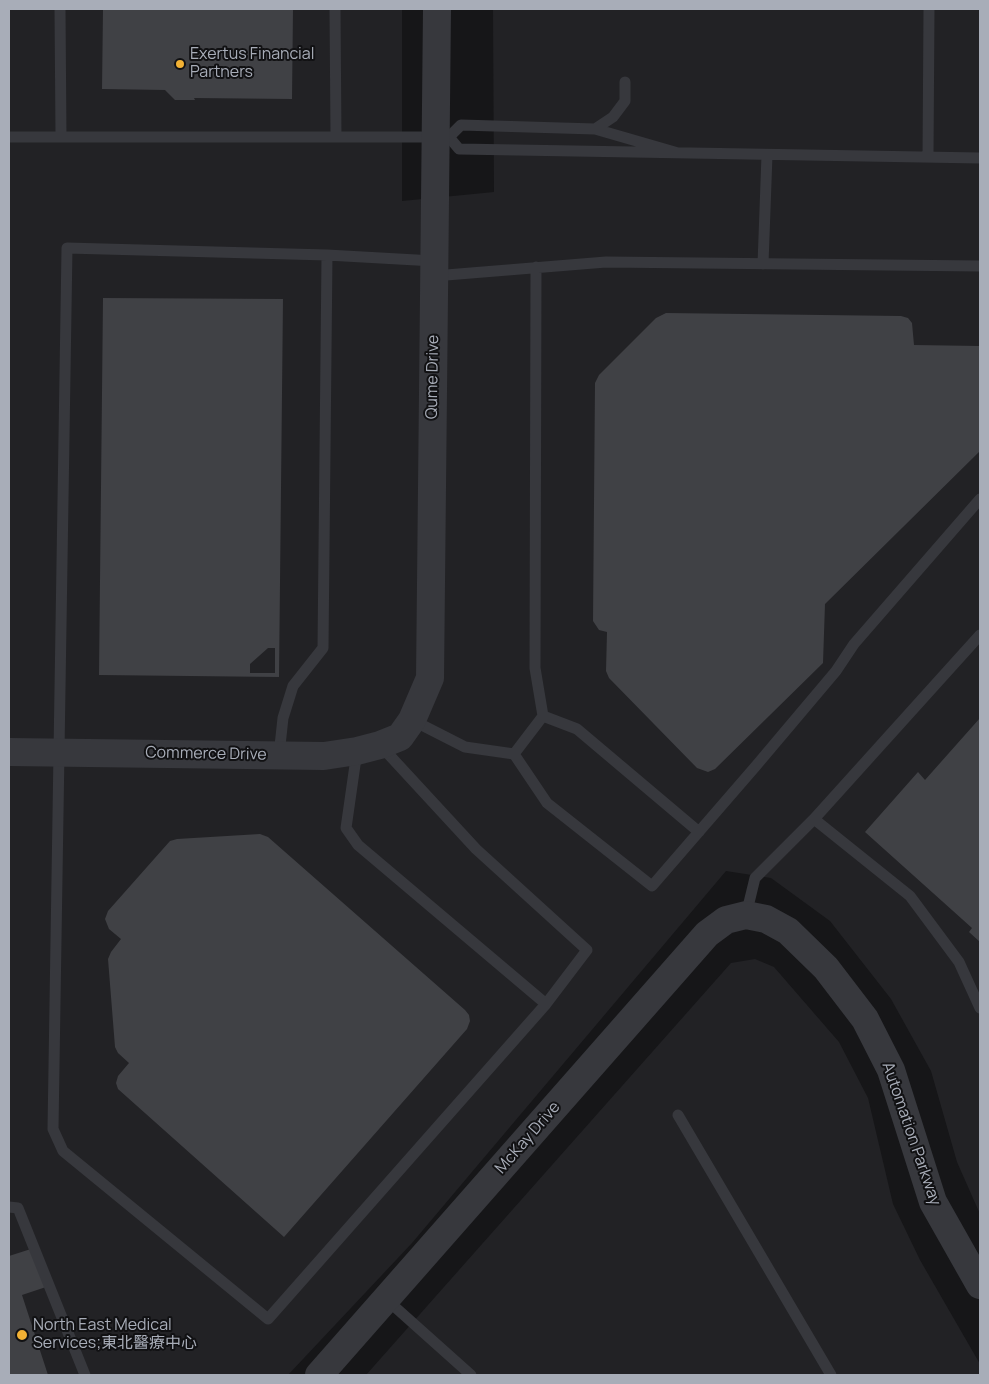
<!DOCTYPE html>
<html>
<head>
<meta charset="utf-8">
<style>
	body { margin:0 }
	#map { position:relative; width:989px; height:1384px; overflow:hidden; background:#161618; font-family:Manrope,sans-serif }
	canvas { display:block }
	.frame { position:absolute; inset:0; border:10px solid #a8adb8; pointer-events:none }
</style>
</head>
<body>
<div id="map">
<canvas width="989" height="1384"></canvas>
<div class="frame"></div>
</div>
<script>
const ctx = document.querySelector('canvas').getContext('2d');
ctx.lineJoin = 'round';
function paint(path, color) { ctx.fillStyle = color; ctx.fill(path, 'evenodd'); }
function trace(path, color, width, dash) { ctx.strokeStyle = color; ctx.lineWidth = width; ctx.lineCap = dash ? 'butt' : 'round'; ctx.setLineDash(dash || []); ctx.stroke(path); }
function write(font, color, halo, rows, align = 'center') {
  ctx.font = font + ' Manrope,"Noto Sans SC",sans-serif'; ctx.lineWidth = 4; ctx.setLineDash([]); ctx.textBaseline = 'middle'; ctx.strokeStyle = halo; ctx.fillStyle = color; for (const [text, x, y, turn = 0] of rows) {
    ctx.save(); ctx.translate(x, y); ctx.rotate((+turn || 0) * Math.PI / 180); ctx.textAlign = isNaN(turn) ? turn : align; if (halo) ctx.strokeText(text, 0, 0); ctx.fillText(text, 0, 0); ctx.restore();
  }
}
paint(new Path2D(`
	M9,9h393v192l92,-9 -1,-183h487v1205l-23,-52 -26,-91 -40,-72 -61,-78 -59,-43 -45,-7 -314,372 -124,132h-279z
	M755,959l19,8 65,75 29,56 25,106 27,56 60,104v11h-614l365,-412z`), '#222225');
paint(new Path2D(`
	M103,9h190l-1,90 -98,-1 1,2h-20l-10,-10 -63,-1z
	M103,298l180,1 -4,378 -180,-2zM268,648h7v25h-25v-9z
	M666,313l235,3 7,2 4,5 2,22 66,1v105l-155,153 -2,59 -108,106 -7,3 -11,-4 -88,-90 -3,-7 1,-39 -8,-2 -6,-9 2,-238 4,-8 57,-57z
	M980,718v224l-11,-10 3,-4 -107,-96 53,-60 7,8z
	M260,834l8,3 197,173 4,5 1,6 -3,8 -183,208 -166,-148 -2,-6 2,-7 11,-13 -11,-10 -3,-6 -7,-88 3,-7 10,-13 -12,-10 -4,-10 3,-8 62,-70 7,-2z
	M34,1248l12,39 -24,8 26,80h-39v-119z`), '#404145');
trace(new Path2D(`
	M60,9l1,128
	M335,9l1,128
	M595,129l18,-12 12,-16v-19
	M9,137h440l12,-12 134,4 83,24
	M449,137l10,12 521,9
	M928,157l1,-148
	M327,255l107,6
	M763,264l4,-109
	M434,276l172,-14 374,4
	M543,716l34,13 122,103
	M412,720l53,27 49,7 33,49 105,83 103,-119 81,-96 18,-27 126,-145
	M357,751l-11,77 12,17 188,159
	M514,754l29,-38 -8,-48 1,-401
	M279,755l4,-37 10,-32 30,-38 4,-393 -260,-7 -14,881 10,22 205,168 278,-315 41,-54 -111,-101 -96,-104
	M814,819l96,77 49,66 21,46
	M746,915l9,-37 59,-59 166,-184
	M678,1115l153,260
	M9,1207l9,1 67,167
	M386,1299l85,76`), '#37383d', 11);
trace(new Path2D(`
	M9,752l315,4 33,-5 23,-6 20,-8 12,-17 18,-42 7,-669
	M319,1375l388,-441 19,-14 20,-5 20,4 22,12 38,37 39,51 26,51 42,132 47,83`), '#37383d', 28);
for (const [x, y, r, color] of [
	[180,64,5,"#f2b134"],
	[22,1335,6,"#f2b134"]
]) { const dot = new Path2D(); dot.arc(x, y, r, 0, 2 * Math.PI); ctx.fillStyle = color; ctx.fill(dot); trace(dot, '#111113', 2); }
write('16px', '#a8adb8', '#111113', [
	["Exertus Financial",190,55],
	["Partners",190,73],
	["North East Medical",33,1326],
	["Services;東北醫療中心",33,1344]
], 'left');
write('16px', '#a8adb8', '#111113', [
	["Qume Drive",433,377,-89],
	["Commerce Drive",206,754,1],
	["Automation Parkway",911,1134,71],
	["McKay Drive",528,1138,-49]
]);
</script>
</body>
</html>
